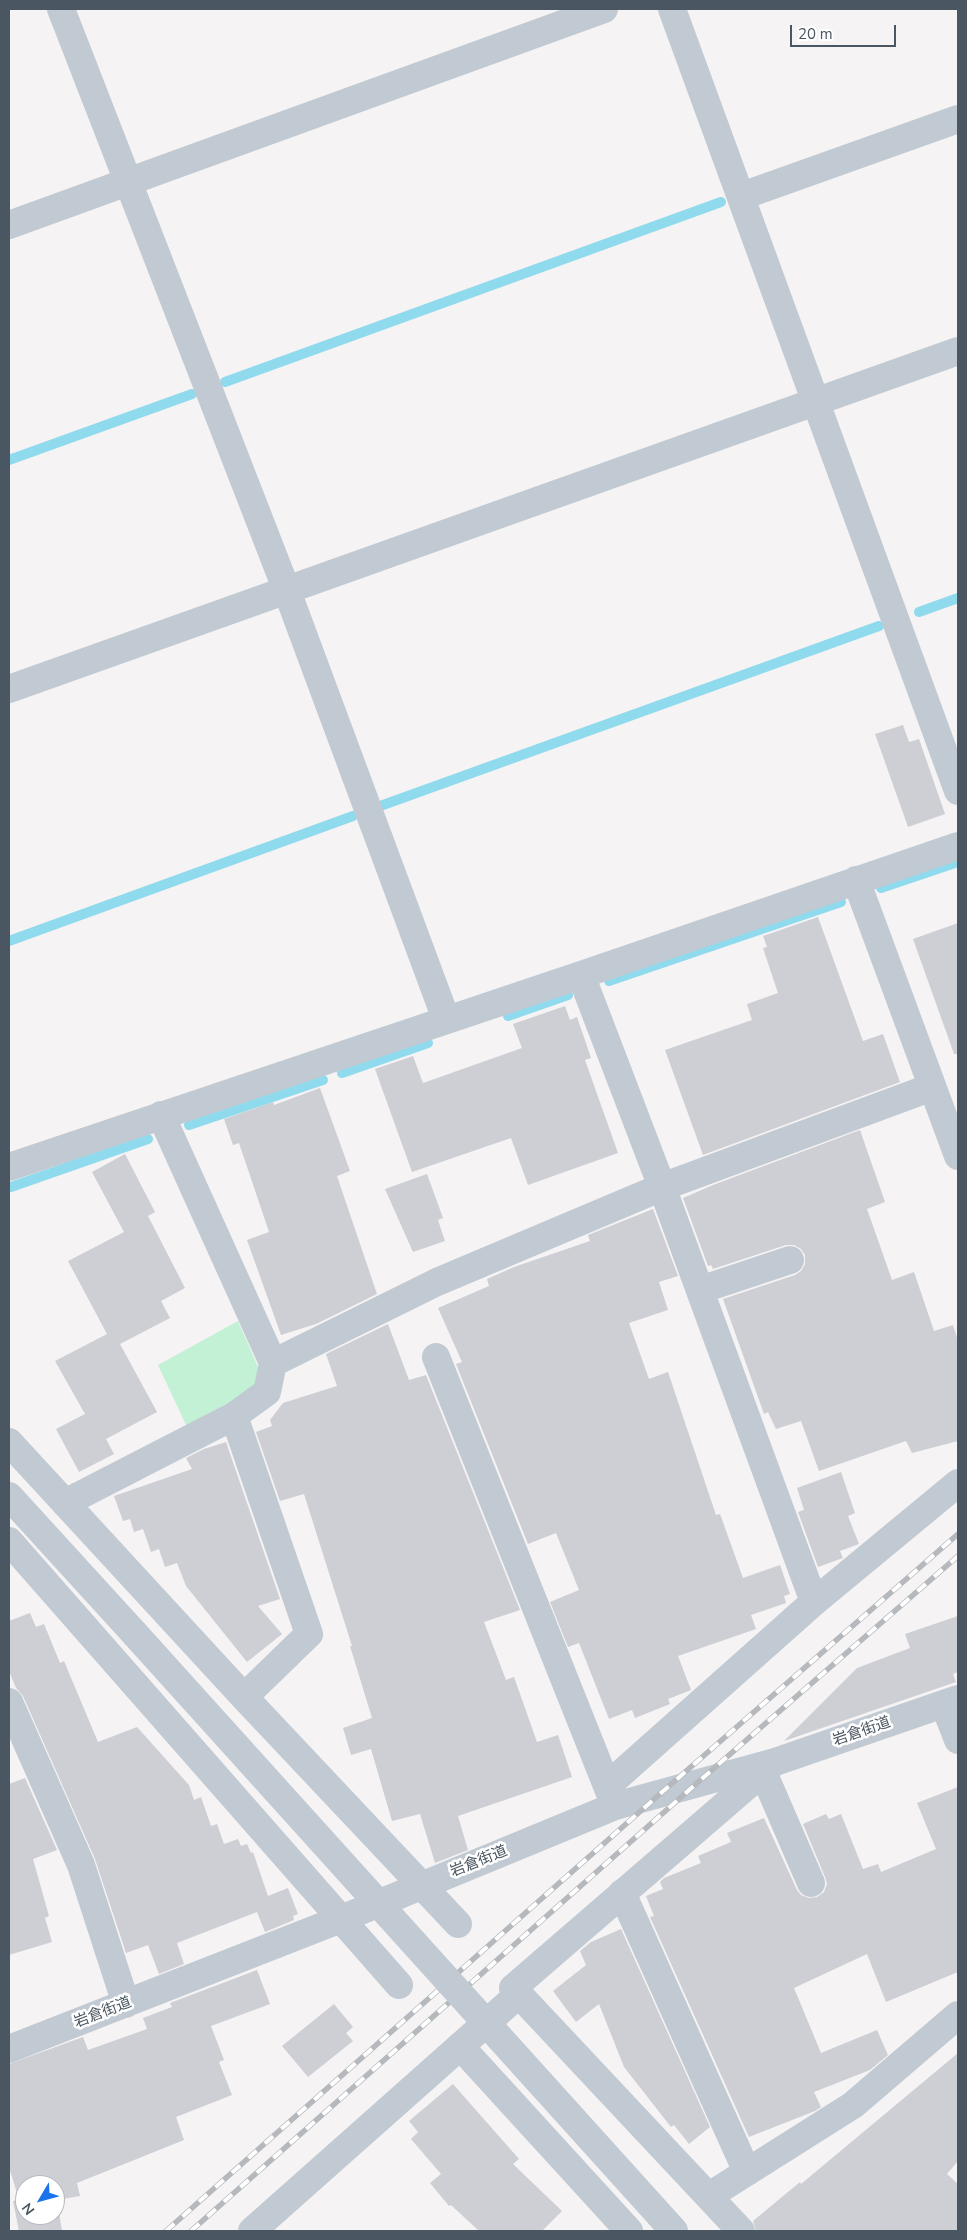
<!DOCTYPE html>
<html>
<head>
<meta charset="utf-8">
<style>
	body { margin:0 }
	#map { position:relative; width:967px; height:2240px; overflow:hidden; background:#f5f3f3; font-family:"Nunito Sans",sans-serif }
	canvas { display:block }
	.frame { position:absolute; inset:0; border:10px solid #4a5661; pointer-events:none }
	.north { position:absolute; left:15px; top:2175px; width:50px; height:50px; box-sizing:border-box; background:#fff; border:1px solid #b7bbc0; border-radius:50%; rotate:233deg; font-size:14px; font-weight:700; line-height:20px; text-align:center; color:#4a5661 }
	.north::after { content:''; display:block; margin:auto; width:18px; height:22px; background:#1a73e8; clip-path:polygon(50% 0,100% 100%,50% 72%,0 100%) }
	.scale { position:absolute; left:790px; top:25px; width:106px; height:22px; box-sizing:border-box; border:2px solid #4a5661; border-top:0; padding-left:6px; font-size:15px; line-height:18px; white-space:nowrap; color:#4a5661; -webkit-text-stroke:4px #fff; paint-order:stroke }
</style>
</head>
<body>
<div id="map">
<canvas width="967" height="2240"></canvas>
<div class="frame"></div>
<div class="north">N</div>
<div class="scale">20 m</div>
</div>
<script>
const ctx = document.querySelector('canvas').getContext('2d');
ctx.lineJoin = 'round';
function paint(path, color) { ctx.fillStyle = color; ctx.fill(path, 'evenodd'); }
function trace(path, color, width, dash) { ctx.strokeStyle = color; ctx.lineWidth = width; ctx.lineCap = dash ? 'butt' : 'round'; ctx.setLineDash(dash || []); ctx.stroke(path); }
function write(font, color, halo, rows, align = 'center') {
  ctx.font = font + ' "Nunito Sans","Noto Sans JP",sans-serif'; ctx.lineWidth = 5; ctx.setLineDash([]); ctx.textBaseline = 'middle'; ctx.strokeStyle = halo; ctx.fillStyle = color; for (const [text, x, y, turn = 0] of rows) {
    ctx.save(); ctx.translate(x, y); ctx.rotate((+turn || 0) * Math.PI / 180); ctx.textAlign = isNaN(turn) ? turn : align; if (halo) ctx.strokeText(text, 0, 0); ctx.fillText(text, 0, 0); ctx.restore();
  }
}
paint(new Path2D(`
	M238,1321l23,53 -7,17 -67,36 -29,-62z`), '#c3f1d5');
trace(new Path2D(`
	M225,382l496,-180
	M9,460l183,-66
	M919,612l39,-14
	M383,805l496,-179
	M881,888l77,-26
	M9,941l344,-125
	M609,981l232,-79
	M508,1016l60,-21
	M342,1073l86,-30
	M189,1125l134,-45
	M11,1187l137,-48`), '#90daee', 10);
paint(new Path2D(`
	M903,725l6,17 10,-3 26,75 -37,13 -33,-93z
	M818,917l45,124 20,-7 17,48 -197,73 -38,-105 87,-30 -5,-16 31,-11 -15,-45 4,-1 -4,-11z
	M958,923v131h-4l-41,-115z
	M565,1006l5,14 7,-3 14,41 -6,2 33,93 -90,32 -17,-47 -99,34 -37,-103 38,-13 10,27 99,-35 -9,-24z
	M320,1088l30,83 -13,5 40,118 -61,30 -35,11 -34,-95 22,-8 -30,-89 -6,2 -9,-26 49,-17 1,3z
	M860,1130l25,72 -18,7 25,71 22,-8 20,59 19,-6 5,16v100l-46,12 -6,-12 -87,30 -18,-50 -25,8 -8,-17 -4,2 -41,-115 72,-24 6,-4 4,-7v-9l-4,-6 -7,-4h-8l-73,24 -2,-4 -3,1 -25,-68 30,-13z
	M125,1154l30,58 -7,4 37,72 -24,13 9,17 -50,26 37,68 -51,27 8,15 -35,18 -23,-43 29,-15 -30,-53 52,-27 -39,-73 56,-29 -32,-60z
	M427,1174l16,44 -5,2 7,21 -32,11 -28,-63z
	M653,1209l25,67 -19,6 9,28 -39,13 20,56 19,-7 48,143 4,-1 23,64 37,-13 10,29 -6,2 2,7 -35,12 5,14 -78,27 13,34 -23,9 2,5 -35,14 -3,-8 -23,9 -30,-76 -11,4 -18,-45 29,-12 -23,-57 -28,11 -72,-180 6,-2 -24,-54 51,-22 -2,-7 27,-12 76,-26 -2,-6z
	M388,1324l21,56 17,-5 94,235 -36,12 22,58 8,-3 23,65 21,-7 14,42 -114,39 10,34 -33,13 -15,-49 -28,7 -21,-72 -20,6 -8,-27 29,-10 -22,-72h2l-48,-152 -24,7 -24,-69 16,-6 -2,-6 13,-17 54,-17 -11,-32z
	M226,1442l54,157 -22,7 24,28 -35,28 -61,-76 -9,-23 -12,4 -6,-18 -8,3 -8,-23 -9,3 -4,-13 -7,2 -9,-25 78,-27 -6,-11 18,-9z
	M841,1472l14,41 -7,3 11,28 -19,7 3,7 -25,9 -20,-55 6,-2 -7,-22z
	M30,1613l6,14 8,-3 16,39 4,-2 34,81 39,-15 52,58 5,15 7,-3 10,29 6,-2 7,20 14,-5 3,7 6,-2 4,9 2,-1 15,44 20,-8 10,26 -5,2 1,4 -29,12 -8,-20 -80,31 7,21 -25,10 -11,-29 -22,8 -31,-94 -72,-163 -7,-8 -7,-17v-50z
	M958,1616v56l-5,2 3,8 -172,59 73,-73 53,-20 -5,-14z
	M25,1778l32,72 -24,9 16,57 -4,2 7,24 -43,13v-171z
	M958,1787v185l-72,30 -19,-48 -73,34 27,65 56,-23 11,25 -18,15 -56,22 7,15 -6,4 -66,26 -99,-220 4,-1 -8,-20 17,-7 -3,-7 4,-4 37,-15 -3,-7 33,-14 -4,-9 37,-15 33,72 4,5 8,3 8,-1 7,-5 3,-8 -2,-7 -22,-53 23,-10 3,5 12,-5 22,55 15,-5 3,8 55,-23 -19,-46z
	M621,1929l89,198 -21,17 -15,-19 -3,2 -47,-60 -25,-63 -23,18 -23,-31 33,-26 -6,-14 11,-9z
	M257,1970l13,34 -59,22 13,34 -5,2 13,33 -56,22 8,23 -107,43 3,13 -23,4 5,31h-43l-6,-30 6,-1 -10,-33v-103l74,-27 5,13 59,-21 -4,-11 29,-11 -2,-4zM25,2185h30v30h-30z
	M334,2004l19,23 -7,6 7,8 -45,36 -26,-31z
	M958,2053v108l-11,13 11,10v47h-202l-3,-10 47,-39 1,2z
	M453,2084l66,75 -6,5 49,47 -20,20h-63l-28,-26 -2,1 -19,-23 11,-9 -30,-35 7,-7 -9,-11z`), '#cdcfd5');
trace(new Path2D(`
	M61,9l226,582 159,428
	M672,9l286,782
	M742,196l216,-77
	M9,225l595,-216
	M9,689l949,-338
	M856,880l102,276
	M932,1087l-270,100 152,415 144,-119
	M161,1115l112,248
	M9,1167l572,-192 377,-129
	M700,1290l90,-30
	M436,1357l179,449
	M234,1416l75,218 -65,63
	M9,1442l235,255 214,227
	M9,1496l126,138
	M65,1503l169,-87 33,-24 6,-29 164,-81 225,-95 -81,-212
	M9,1541l390,444
	M9,1702l72,163 45,139
	M944,1704l14,36
	M763,1772l48,111
	M607,1786l207,-184
	M622,1893l125,279
	M460,2046l169,185
	M9,2049l332,-130 274,-113 160,-44 183,-63
	M709,2196l144,-91 105,-90
	M252,2231l267,-237
	M741,2231l-228,-243 257,-222`), '#c1cad2', 28);
const rail = new Path2D(`
	M166,2231l495,-438 297,-259
	M191,2231l506,-448 261,-227`);
trace(rail, '#b5b8bd', 5.5);
trace(rail, '#fff', 4, [11]);
trace(new Path2D(`
	M135,1634l539,597`), '#c1cad2', 28);
write('15px', '#4a5661', '#fff', [
	["岩倉街道",862,1732,-19],
	["岩倉街道",479,1862,-22],
	["岩倉街道",103,2013,-21]
]);
</script>
</body>
</html>
